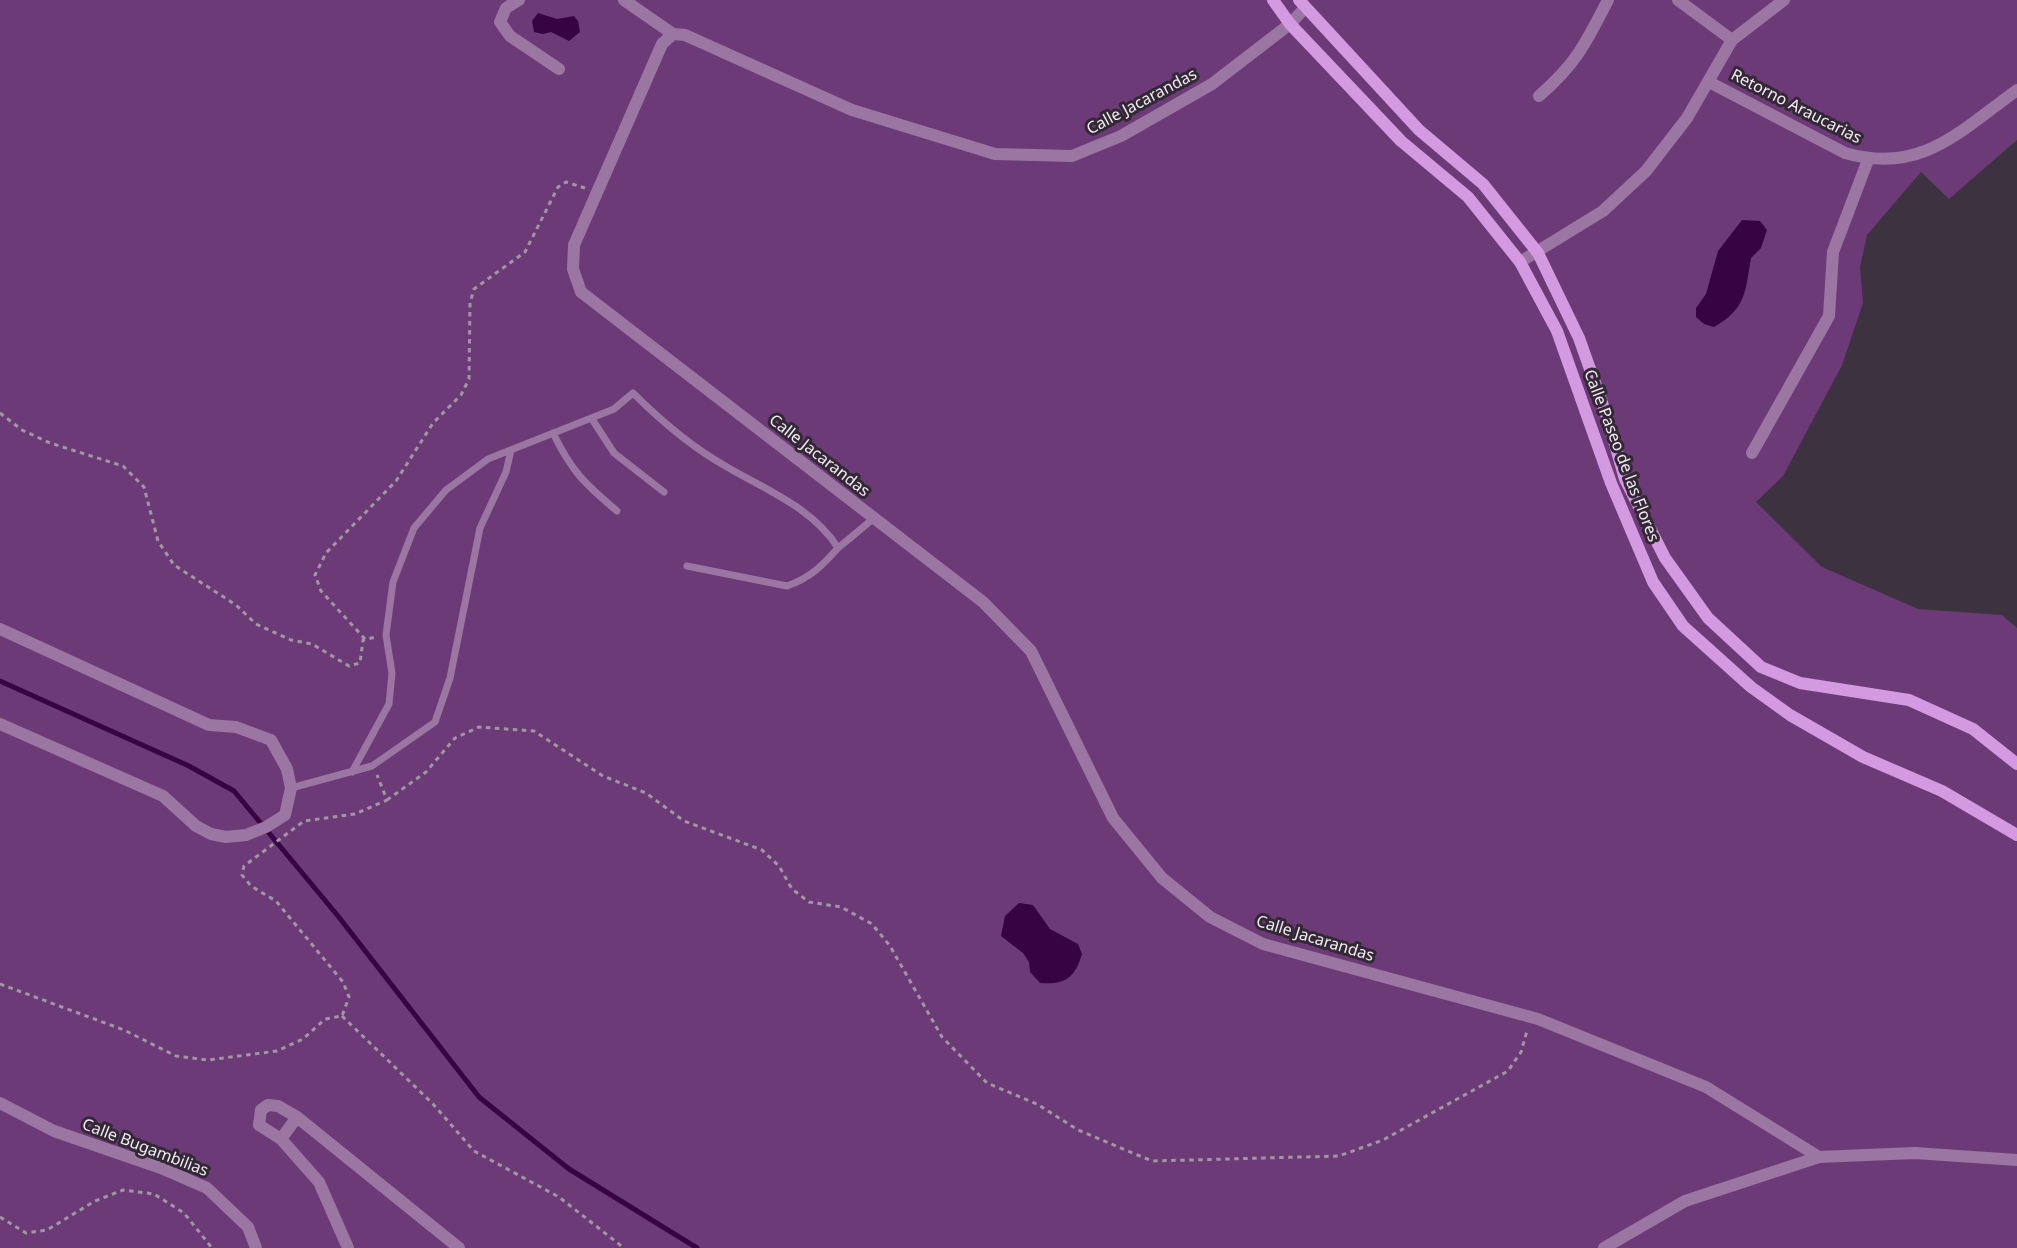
<!DOCTYPE html>
<html>
<head>
<meta charset="utf-8">
<style>
	body { margin:0 }
	canvas { display:block; background:#3d3240 }
</style>
</head>
<body>
<canvas width="2017" height="1248"></canvas>
<script>
const ctx = document.querySelector('canvas').getContext('2d');
ctx.lineJoin = 'round';
function paint(path, color) { ctx.fillStyle = color; ctx.fill(path, 'evenodd'); }
function trace(path, color, width, dash) { ctx.strokeStyle = color; ctx.lineWidth = width; ctx.lineCap = dash ? 'butt' : 'round'; ctx.setLineDash(dash || []); ctx.stroke(path); }
function write(font, color, halo, rows, align = 'center') {
  ctx.font = font + ' "Noto Sans",sans-serif'; ctx.lineWidth = 6; ctx.setLineDash([]); ctx.textBaseline = 'middle'; ctx.strokeStyle = halo; ctx.fillStyle = color; for (const [text, x, y, turn = 0] of rows) {
    ctx.save(); ctx.translate(x, y); ctx.rotate((+turn || 0) * Math.PI / 180); ctx.textAlign = isNaN(turn) ? turn : align; if (halo) ctx.strokeText(text, 0, 0); ctx.fillText(text, 0, 0); ctx.restore();
  }
}
paint(new Path2D(`
	M0,0h2017v140l-68,59 -28,-27 -54,63 -7,32 3,36 -21,62 -59,111 -27,26 66,65 96,42 84,6 15,13v620h-2017z`), '#6c3b77');
paint(new Path2D(`
	M538,13l19,6 17,-3 4,5 2,11 -11,9 -18,-9 -8,2 -9,-2 -2,-11z
	M1742,220l18,1 7,9 -6,18 -10,10c-6,33 -4,50 -37,69l-10,-3 -8,-7v-9l10,-14 12,-43z
	M1019,903l14,2 17,24 28,15 4,10c-7,24 -17,31 -42,29l-10,-11 -1,-10 -6,-9 -22,-17 4,-20z`), '#370341');
trace(new Path2D(`
	M0,681l189,85 45,25 104,125 141,181 90,72 128,79`), '#370341', 5);
trace(new Path2D(`
	M0,413l22,17 28,13 73,23 21,21 14,54 16,24 62,40 20,19 35,16 21,4 37,22 11,-3 3,-23 13,-3
	M365,639l-44,-48 -6,-16 11,-22 70,-72 37,-58 28,-28 8,-16 1,-76 4,-14 51,-37 33,-65 8,-5 19,6
	M387,800l39,-28 29,-34 24,-11 55,4 69,45 43,17 38,28 78,29 17,16 13,23 17,13 32,5 31,17 18,22 52,91 45,46 50,21 41,26 74,31 187,-5 44,-16 125,-69 13,-19 6,-21
	M0,984l124,46 52,26 32,4 69,-9 26,-12 22,-20 17,-3 7,-19 -6,-15 -67,-81 -25,-15 -9,-11 2,-9 60,-45 51,-7 32,-14 -10,-25
	M342,1016l91,88 41,47 85,46 65,51
	M0,1217l26,16 21,-3 48,-29 28,-11 31,4 30,19 28,35`), '#a097a3', 3, [4.5, 4.5]);
trace(new Path2D(`
	M592,419l22,34 50,39
	M553,433c19,39 31,50 64,78
	M687,566l100,20c23,-8 35,-20 51,-38
	M352,772l37,-68 3,-31 -6,-38 7,-53 21,-54 32,-38 42,-31 126,-50 19,-16c28,28 60,55 94,74 39,23 86,41 111,81l35,-29
	M291,788l81,-22 63,-44 15,-44 30,-150 26,-56 5,-22`), '#9b76a3', 7);
trace(new Path2D(`
	M519,0l-13,8 -6,14 10,14 49,33
	M624,0l49,34
	M1678,0l54,40
	M1305,8l-15,16 -78,60 -91,52 -49,20 -77,-2 -143,-44 -167,-75 -12,-1 -11,10 -88,201 -1,24 8,23 402,310 48,49 82,167 49,60 48,39 53,27 275,75 168,68 113,70
	M1709,82l136,71c76,22 115,-22 172,-63
	M1539,96c37,-32 47,-53 69,-96
	M1520,262l83,-51 43,-40 41,-53 45,-78 52,-40
	M1752,453l77,-137 4,-64 35,-92
	M0,629l209,96 27,2 35,13 16,29 4,19 -6,27 -19,12 -20,8 -20,2 -15,-3 -15,-8 -33,-30 -163,-72
	M0,1103l54,28 107,37 46,20 41,39 8,21
	M297,1117l-16,22 -22,-14 2,-15 7,-5 10,1 19,11 162,131
	M281,1139l38,43 29,66
	M1604,1248l81,-47 134,-44 96,-4 102,7`), '#9b76a3', 12);
trace(new Path2D(`
	M1273,0l17,24 111,117 67,56 52,65 37,69 54,152 42,99 30,44 68,61 39,28 73,42 79,34 75,44
	M1299,0l120,130 64,54 55,69 41,85 28,79 18,62 40,79 43,60 53,49 39,16 109,17 64,29 44,35`), '#d399e1', 12);
write('16px', '#f2ebf4', '#332835', [
	["Calle Jacarandas",1142,102,-28],
	["Retorno Araucarias",1796,107,27],
	["Calle Jacarandas",819,456,38],
	["Calle Paseo de las Flores",1621,456,69],
	["Calle Jacarandas",1315,939,17],
	["Calle Bugambilias",145,1148,21]
]);
</script>
</body>
</html>
